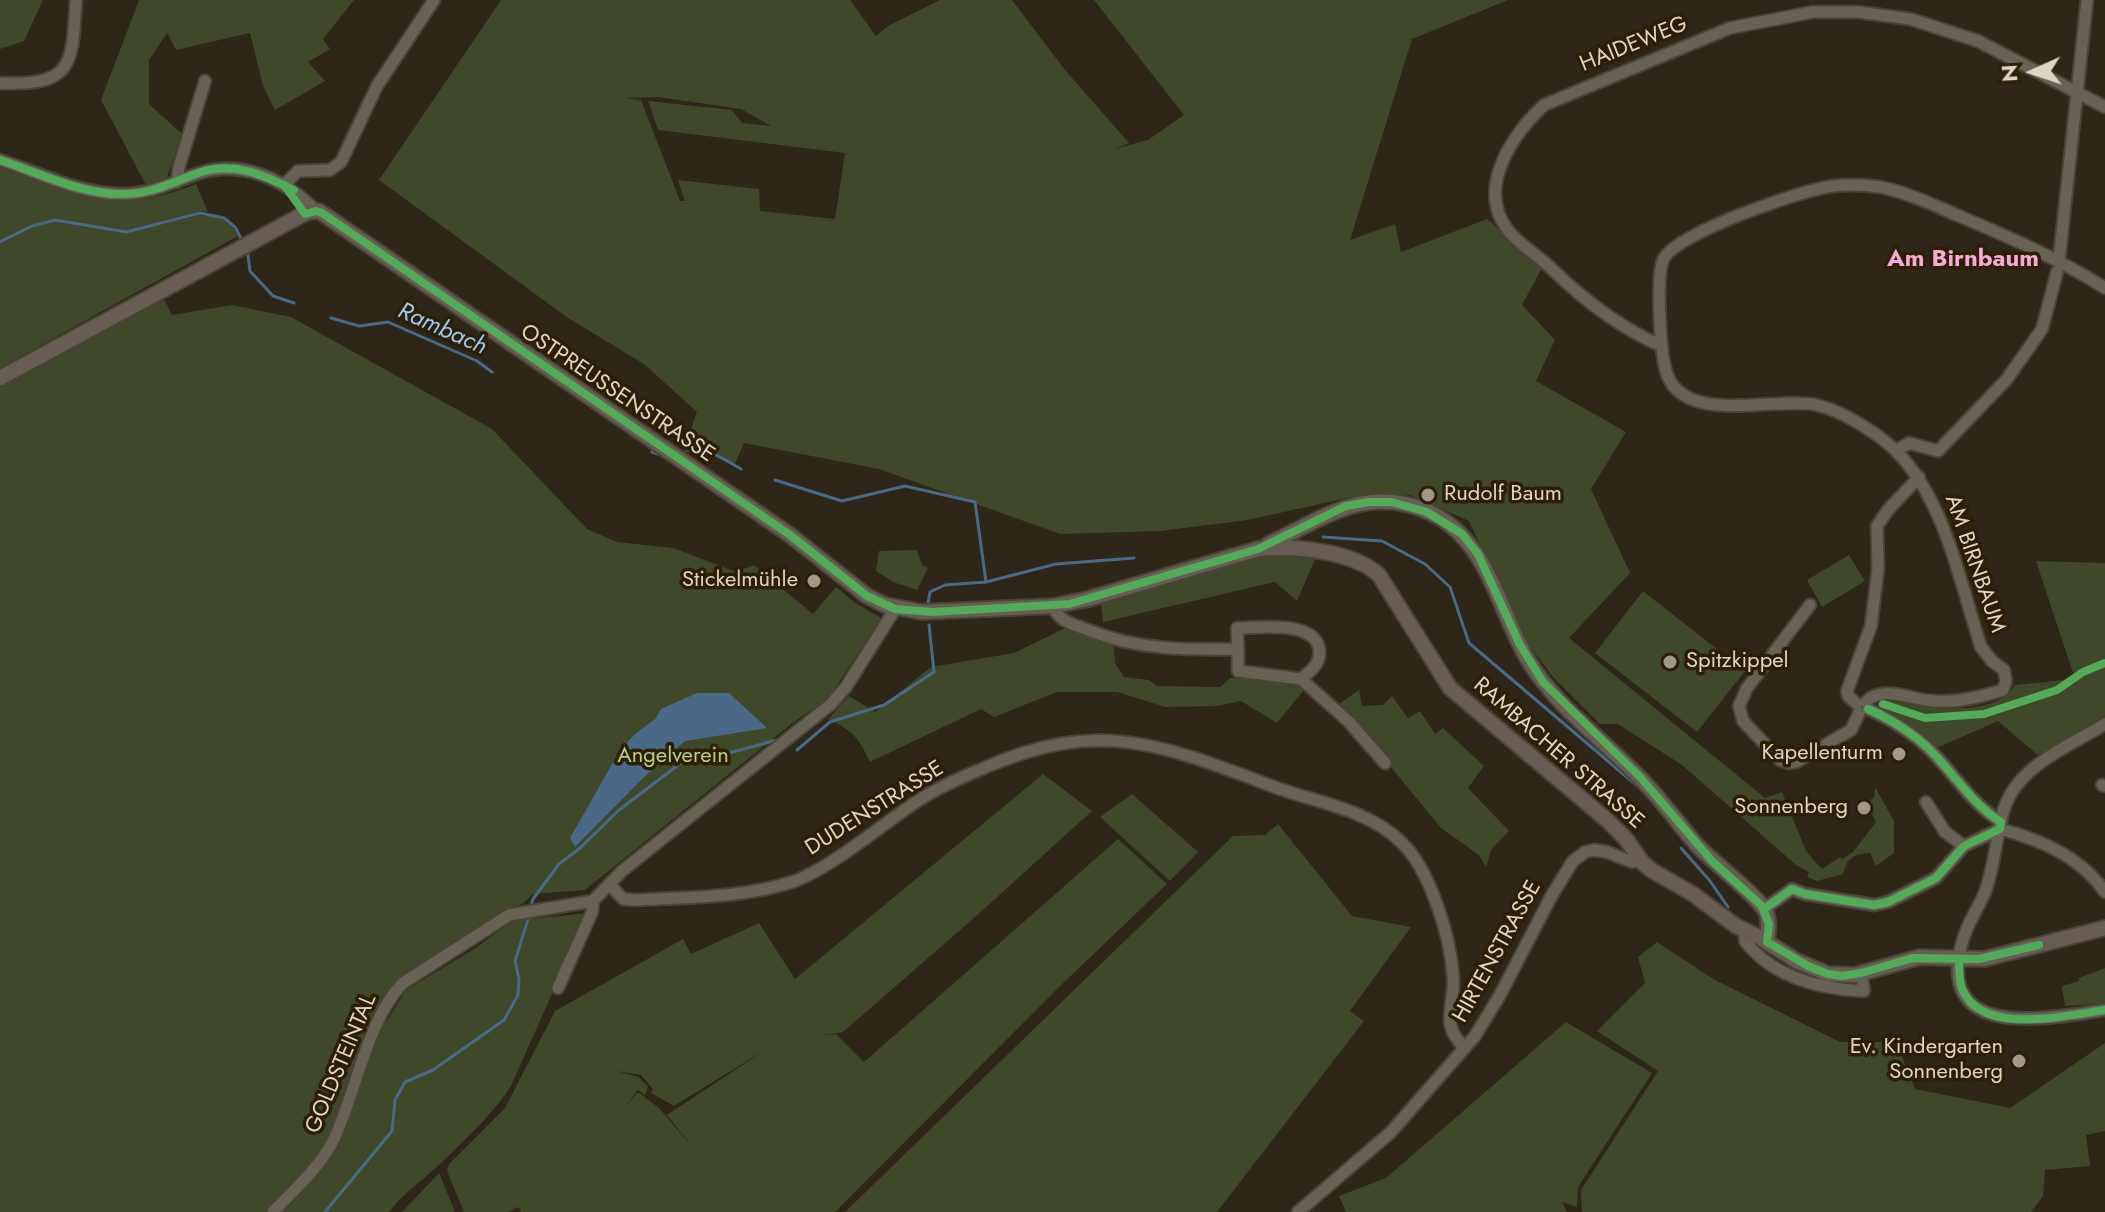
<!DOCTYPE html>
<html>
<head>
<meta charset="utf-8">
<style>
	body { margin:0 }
	#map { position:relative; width:2105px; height:1212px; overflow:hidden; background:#2e2618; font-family:Jost,sans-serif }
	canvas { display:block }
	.north { position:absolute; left:1993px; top:32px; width:80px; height:80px; -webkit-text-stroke:6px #2d1f05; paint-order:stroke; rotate:267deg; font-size:22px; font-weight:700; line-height:32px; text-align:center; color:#ded5c6 }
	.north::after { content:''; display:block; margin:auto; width:28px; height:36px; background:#ded5c6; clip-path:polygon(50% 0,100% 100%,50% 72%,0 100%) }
</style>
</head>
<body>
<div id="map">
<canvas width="2105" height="1212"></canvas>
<div class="north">N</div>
</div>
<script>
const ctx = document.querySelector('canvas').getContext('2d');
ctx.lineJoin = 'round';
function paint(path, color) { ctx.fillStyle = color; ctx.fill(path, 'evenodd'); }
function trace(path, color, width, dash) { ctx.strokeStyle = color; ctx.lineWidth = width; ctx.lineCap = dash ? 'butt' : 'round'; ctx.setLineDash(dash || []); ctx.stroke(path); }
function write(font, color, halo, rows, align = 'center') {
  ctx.font = font + ' Jost,sans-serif'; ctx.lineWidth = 7; ctx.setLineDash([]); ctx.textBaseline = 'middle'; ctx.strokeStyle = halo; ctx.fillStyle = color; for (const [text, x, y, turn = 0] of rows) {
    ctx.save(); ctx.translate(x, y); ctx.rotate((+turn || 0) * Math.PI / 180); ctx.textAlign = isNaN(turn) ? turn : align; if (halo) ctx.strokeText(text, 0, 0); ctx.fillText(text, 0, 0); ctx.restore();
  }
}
paint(new Path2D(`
	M0,0h43l-19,41 -24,8z
	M139,0h215l-31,39 7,10 -22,13 17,19 -50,29 -12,-24 -13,-53 -74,17 -9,-17 -18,27v44l33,30 -16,46 -20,5 -45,-85z
	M501,0h349l26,36 12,-10 52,-26h72l53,70 64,73 -14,6 33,-9 36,-25 -90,-115h414l-96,39 -62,201 45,-16 6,28 86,-33 55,49 -20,37 33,35 -19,41 90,51 -35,57 39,84 -61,65 196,160 17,-6 24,59 16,18 18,-12 2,2 11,-7 23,-30 -9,-18 7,-7 1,-10 19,34v32l-18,13 -6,-13c-16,1 -23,5 -27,21l-26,7 -10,-4 2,-5 -13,-7 -114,-100 -64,-41h-18l-48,-48 -28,-38 -55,-117 -59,-26 -25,-2 -20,1 -117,26 -88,11 -100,3 -181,-65 -135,-26 -10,23 -31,-15 -20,1 14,-40 -53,-48 -76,-46 -189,-138zM658,97l83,12 30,17 -29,-3 -10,-13 -84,-9 10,29 187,23 -10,66 -75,-8 -1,-22 -81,-9 7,21h-5l-39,-101 -15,-2z
	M0,167c33,11 83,33 116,34 28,1 55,-7 80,-17l12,28 -8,-1 -74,20 -71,-11 -23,5 -32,17z
	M200,215c17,1 30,4 38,21l-238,132v-124l33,-18 23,-5 70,12z
	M163,297l9,18 60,-10 59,12 201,112 95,100 30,13 56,6 63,24 18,-7 59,49 23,-27 18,15 27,16 -53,81 -33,22 -210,169 -53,4c-11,14 -22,15 -36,24 -34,21 -71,39 -100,66l-65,153 -26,35 -37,40h-268v-825z
	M917,550l5,15 6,3 -11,22 -24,-8 -17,-11 3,-20z
	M1272,552l19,1 24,6 -18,42 -22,-19 -172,40 -2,-18 144,-47z
	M1849,555l16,26 -43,26 -15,-27z
	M2036,561l69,2v153l-65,41 -42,-36 -66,29 -56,-42 3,-9c37,5 113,24 136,-14l60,-6z
	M1643,591l102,80 -48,61 -102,-79z
	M1065,628l49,18 1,17 9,14 25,3 8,6 63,1 10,-9c25,0 54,-4 74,12l-27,33 -36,-22 -24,5 -52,1 -48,-15h-60l-63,25 -13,-8 -111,53c-11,-24 -18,-32 -42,-43l21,-23 26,16 56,-45 83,-14z
	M1359,690l3,16 21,-1 9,-9 16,22 12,-7 15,23 8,-6 41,38 -16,22 41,43 -18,19 -5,17 -7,-12 -38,-27 -102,-124z
	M1043,774l49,37 -118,107 -131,114 -25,4 18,-2 28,28 254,-223 49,45 -108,103 -224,225h-314l-3,-5 -10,5h-44l-17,-41 2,-7 56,-56 50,-97 128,-72 8,15 68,-31 36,56zM765,1050l-98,65 27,34 -35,-41 -21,-16 -13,15 13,-17 7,5 3,-9 -10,-9 -21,-6 24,4 12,14 -2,4 23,13z
	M1132,794l66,58 -28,29 -70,-64z
	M1278,824l74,92 59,11 -61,84 14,10 -147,191h-372l388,-376 32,-1z
	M588,913l-77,173c-19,29 -47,55 -72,79 -17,16 -36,28 -50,47h-105l41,-45 17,-30 23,-70 18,-40 23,-37 68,-41 38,-28 14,-2 -11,44 14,-44z
	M1657,942l58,38 125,62h56l19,47 95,19 95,-65v88l-19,4 4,31 -45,4 -2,26 -12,16h-449l-1,-22 77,-119 -61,-40 48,-48 -7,-26z
	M2105,968v35l-40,3 -3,-20 17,-5v-3z
	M1566,1022l86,51 -74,114 -1,20 -15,-5 5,10h-221l-7,-16 47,-18z
	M439,1173l16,39h-53z`), '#3f4828');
paint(new Path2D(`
	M697,693h32l38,35 -82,13 -44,39 -66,67 -5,-9 49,-86 16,-18 20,-15 6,-10z`), '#4a6989');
trace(new Path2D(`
	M0,242l32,-16 23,-6 71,12 74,-19 24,5 11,9 8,15
	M247,248l3,23 23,25 21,7
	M331,318l28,8 29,-4 89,39 15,11
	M689,451c18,-5 36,9 52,18
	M652,452l6,2
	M775,480l67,21 63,-15 70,16 11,80
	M1323,537l59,4 43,23 25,23 19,56 173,147
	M928,603l2,-11 15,-7 41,-3 70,-18 78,-6
	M797,750l33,-28 54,-17 50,-33 -5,-47
	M1681,848l29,33 18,26
	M530,909l3,-10 26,-35 21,-16 39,-38 71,-54h28l59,-16
	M325,1212l67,-81 3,-31 10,-18 28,-12 71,-50 14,-25 1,-16 -4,-18 14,-45`), '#4a6989', 3);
const minor = new Path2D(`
	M0,83c74,3 72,-18 76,-83
	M0,160c39,13 82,35 124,34 28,0 50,-13 76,-21 43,-14 87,8 116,38
	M177,182l2,-15 26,-86
	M284,185l14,-14 32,-1 11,-8 36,-76 57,-86
	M2059,261l28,-261
	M1662,346c-42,-18 -76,-44 -109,-76 -14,-14 -35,-26 -46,-41 -31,-42 6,-95 37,-124l186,-77 83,-16h45l52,7 68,22 127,66
	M1896,451l13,-8 29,8 69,-72 35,-50 15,-57
	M1810,605l-63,83 -8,18 4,15 37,39 9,3 7,-1 55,-32 8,-17
	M1053,606c6,16 20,18 35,24 49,20 97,20 150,19l-1,-21c22,0 76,-8 82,20 3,15 -8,23 -18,31
	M1238,649v22l63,8 48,43 36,41
	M1866,702c16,-18 46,-2 67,-1 23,2 48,-4 70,-11l3,-9 -2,-11 -12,-9 -11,-14c-21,-64 -35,-143 -82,-193 -18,-19 -56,-43 -82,-49 -41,-9 -132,21 -150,-31 -7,-18 -11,-96 -4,-114 10,-25 122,-63 151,-70 20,-6 44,-6 66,-3 26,5 54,18 79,29 50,21 100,43 146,72
	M1857,704l-9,-8 -1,-5 24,-65 7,-57 -1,-43 11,-16 31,-33
	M1868,709c24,11 44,23 63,42 24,24 41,53 70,71
	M2105,724c-35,22 -87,41 -101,85 -8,27 -9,56 -19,83 -7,17 -19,33 -23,51 -27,99 87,75 143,67
	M2102,785l3,1
	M1926,802l19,30 19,14
	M2000,829c39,10 82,29 105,63
	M609,884l14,15 14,1c52,-3 105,-2 155,-18 38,-13 92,-59 127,-82 20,-13 43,-23 65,-32 113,-50 177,-24 285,17 43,17 98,23 132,57 29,27 49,94 52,133 3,31 -15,48 12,73
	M1764,909l28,-20 13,5 69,11 14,-3 48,-24 28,-32 36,-17
	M1745,931v10c28,36 75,48 119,50l-3,-18
	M558,988l34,-76 1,-11
	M273,1212c21,-22 46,-44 60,-71 23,-47 34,-122 70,-158l106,-68 84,-14 29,-30 208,-166 16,-18 49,-78
	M1298,1212l93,-80 84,-96 25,-41 52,-100 21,-34 12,-9 9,-2 13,2 25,10 8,-2`);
const major = new Path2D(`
	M0,378l287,-155 21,-11 11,-1 471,324 77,61 18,9 37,7 131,-6 35,-7 170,-50c35,-4 95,2 121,26l71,113 157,132 19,19 16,23 9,8 42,24 43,32 23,11 38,24 31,13 27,1 65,-18 64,2 121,-31
	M1269,544c55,-26 97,-60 160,-32 60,28 68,96 99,148 27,45 73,78 109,115 22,21 39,46 59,69 15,17 63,53 70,68 4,10 2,20 1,30`);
trace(minor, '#4a4338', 15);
trace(major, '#4a4338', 18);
trace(minor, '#676156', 11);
trace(major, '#685d54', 14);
trace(new Path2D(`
	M0,160c39,13 83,35 124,34 28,0 51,-13 77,-22 34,-11 64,4 93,18
	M284,185l21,29 11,-3 6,2 468,322 77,61 28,13 38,3 136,-8 189,-55 88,-43 23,-4h23l35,10 35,22 16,20 42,91 23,37 97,95 72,84 50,45 7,18 -2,18 41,24 20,8 14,2 19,-3 52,-15 66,1 60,-14
	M1883,704l42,14 59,-4 73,-24 26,-18 22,-9
	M1764,909l28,-20 13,5 69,11 14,-3 48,-24 28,-32 36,-17 1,-7c-29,-18 -46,-47 -70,-71 -19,-19 -39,-31 -63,-42
	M1959,959c0,10 0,21 3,30 20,48 104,26 143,21`), '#51ab58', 8);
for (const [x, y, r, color] of [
	[1428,495,8,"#a09889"],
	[814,581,8,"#a09889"],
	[1670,662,8,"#a09889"],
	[1899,754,8,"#a09889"],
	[1864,808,8,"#a09889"],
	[2019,1061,8,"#a09889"]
]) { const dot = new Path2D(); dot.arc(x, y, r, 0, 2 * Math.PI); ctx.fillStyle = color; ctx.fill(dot); trace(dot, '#2d1f05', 3); }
write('22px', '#ded5c6', '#2d1f05', [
	["HAIDEWEG",1634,45,-22],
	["OSTPREUSSENSTRASSE",617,394,34],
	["AM BIRNBAUM",1974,564,71],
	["RAMBACHER STRASSE",1558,754,41],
	["DUDENSTRASSE",875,809,-32],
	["HIRTENSTRASSE",1498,952,-61],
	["GOLDSTEINTAL",342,1064,-67]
]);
write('22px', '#ded5c6', '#2d1f05', [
	["Rudolf Baum",1444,495,"left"],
	["Stickelmühle",798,581],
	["Spitzkippel",1686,662,"left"],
	["Kapellenturm",1883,754],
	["Sonnenberg",1848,808],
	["Ev. Kindergarten",2003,1048],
	["Sonnenberg",2003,1073]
], 'right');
write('22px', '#b6ce85', '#2d1f05', [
	["Angelverein",673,757]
]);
write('bold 24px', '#f5abd4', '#2d1f05', [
	["Am Birnbaum",1963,260]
]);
write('italic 24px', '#9cc8f6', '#2d1f05', [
	["Rambach",442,330,24]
]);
</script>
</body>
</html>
